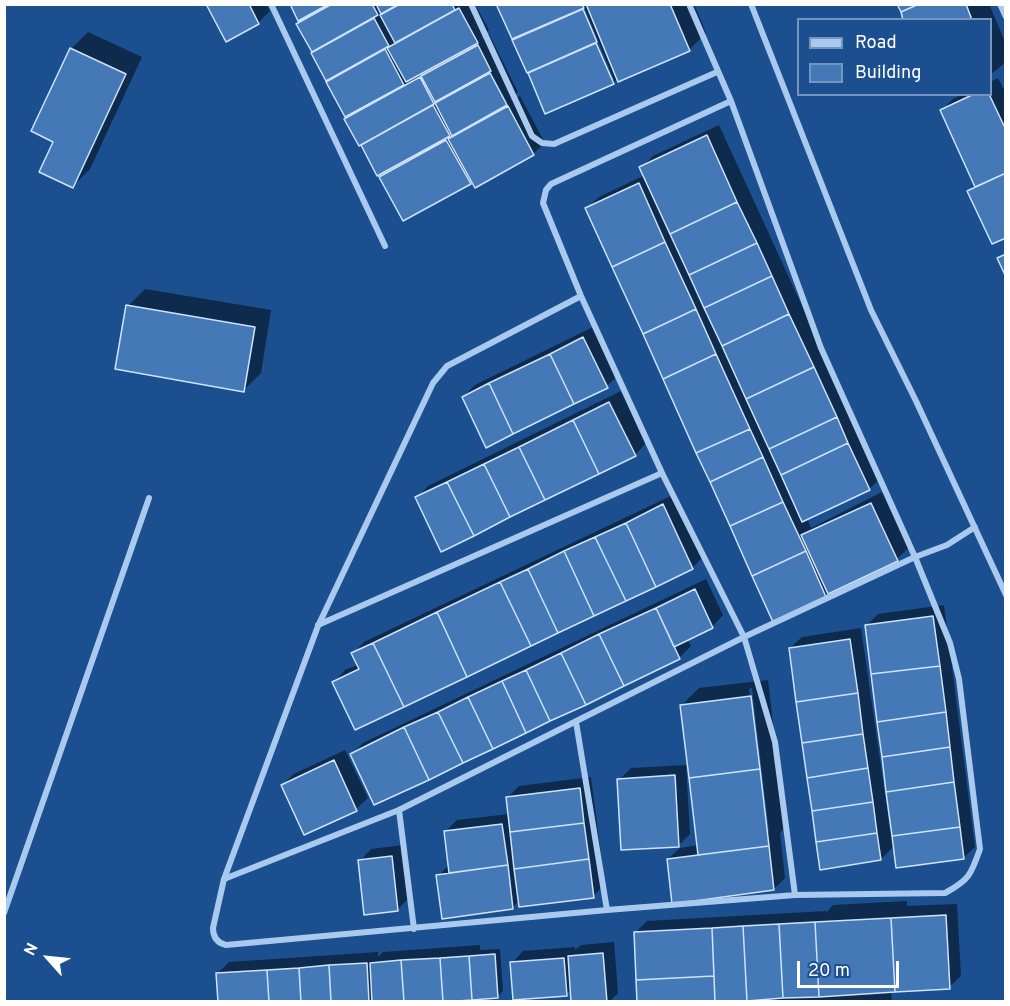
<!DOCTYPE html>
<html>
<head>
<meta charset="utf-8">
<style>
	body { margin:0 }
	#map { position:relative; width:1010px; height:1006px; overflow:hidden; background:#1b4f8f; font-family:Overpass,sans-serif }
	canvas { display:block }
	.frame { position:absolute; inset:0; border:6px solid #fff; pointer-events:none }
	.legend { position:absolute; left:797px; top:18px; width:195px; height:78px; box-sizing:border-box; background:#1b4f8f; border:2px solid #7695bc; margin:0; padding:8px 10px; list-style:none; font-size:18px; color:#fff }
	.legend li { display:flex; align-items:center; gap:12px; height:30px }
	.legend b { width:30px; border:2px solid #7695bc }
	.north { position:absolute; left:18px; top:928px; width:60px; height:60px; -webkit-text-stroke:4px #1b4f8f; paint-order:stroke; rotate:297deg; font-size:16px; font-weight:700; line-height:24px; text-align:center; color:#fff }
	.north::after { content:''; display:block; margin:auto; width:21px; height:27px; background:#fff; clip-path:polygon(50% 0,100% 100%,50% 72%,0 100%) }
	.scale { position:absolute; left:797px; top:961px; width:102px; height:27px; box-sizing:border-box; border:3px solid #fff; border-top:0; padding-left:8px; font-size:18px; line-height:21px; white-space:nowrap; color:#fff; -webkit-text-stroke:4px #1b4f8f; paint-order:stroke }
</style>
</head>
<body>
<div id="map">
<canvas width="1010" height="1006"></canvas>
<div class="frame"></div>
<ul class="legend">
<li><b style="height:8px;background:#a9c9ee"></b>Road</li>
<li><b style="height:16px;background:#4478b7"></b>Building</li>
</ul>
<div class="north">N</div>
<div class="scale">20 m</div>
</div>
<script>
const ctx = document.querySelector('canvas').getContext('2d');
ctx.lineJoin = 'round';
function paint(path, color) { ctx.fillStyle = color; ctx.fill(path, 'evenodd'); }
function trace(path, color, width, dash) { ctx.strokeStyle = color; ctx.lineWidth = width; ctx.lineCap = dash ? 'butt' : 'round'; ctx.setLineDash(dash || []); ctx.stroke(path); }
paint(new Path2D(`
	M208,4h58l4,7 -12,12z
	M291,4h184l14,26 -9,9 9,-5 29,58 -8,8 10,-4 25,47 -12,11 -63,29 -89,-6 8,-8 -11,5 -32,-55 8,-7 -8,3 -48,-91 8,-8zM487,65l20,37h-3l-20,-36z
	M498,4h81l32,76h3l-31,-76h111l12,29 -17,17 -71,28 -5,5 -67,29z
	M899,4h90l17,40v18l-16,13v-55h-85z
	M88,32l54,25 -52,112 -17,17 -18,-45 16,-92z
	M998,78l8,16v143l-37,-46 7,-7 -34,-74 11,-11 10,-5h27v-12z
	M719,125l162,353 -12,11 -62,29 4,10 71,-36 26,56 -11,11 -123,61 -187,-412 12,-11 46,-22 -4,-7 12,-12z
	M145,289l126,21 -10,63 -17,17 -116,-84z
	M595,326l23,49 -11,11 -144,11 12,-12z
	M621,391l25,52 -11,12 -218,43 11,-12z
	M675,494l29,62 -12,12 -358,114 11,-12 13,-5 -5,-11 11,-12z
	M706,579l17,36 -11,12 -25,12 4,7 -12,12 -327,96 11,-11z
	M944,605l31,242 -12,11 -68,-13 -14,14 -91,-211 12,-11 59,-9 29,201 2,-1 -26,-202 12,-12z
	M768,680l17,147 -5,6 5,45 -11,11 -106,-30 12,-11 19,-3 -17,-140 17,-17zM752,688l17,144h-3l-17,-143z
	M345,750l23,48 -12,11 -74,-24 12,-11z
	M686,765l4,69 -12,12 -59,-66 12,-12z
	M591,777l14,108 -12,11 -73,4 -8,8 -74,-32 11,-11 -4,-33 12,-12 52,-6 -2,-16 12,-12z
	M403,845l6,53 -12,12 -37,-49 11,-12z
	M907,901v5l50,-2 4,72 -12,11 -58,3 1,12h-253l-4,-69 12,-12 179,-10v2l7,-8z
	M614,942l4,51 -9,9h-37v-13l-6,5 -54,-31 11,-12 52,-4v3l6,-5z
	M480,945v5l20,-1 3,42 -6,6 -65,5h-213l-2,-28 12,-12 149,-10v5l5,-5z`), '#0007');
const building = new Path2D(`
	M206,4h43l10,20 -33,18z
	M290,4h39l-31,17z
	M332,4h40l6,11 -66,37 -16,-28z
	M376,4h23l-18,10z
	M400,4h52l3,6 -60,33 -15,-28z
	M496,4h86l2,4 -72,31z
	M586,4h84l20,47 -72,31z
	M897,4h22l-18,8z
	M919,4h47l6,16h-69l-2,-8z
	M459,8l19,35 -72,39 -19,-34z
	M583,9l14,33 -70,31 -15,-33z
	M374,18l15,28 -63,35 -15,-28z
	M596,43l18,41 -69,30 -17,-41z
	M478,45l13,26 -56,31 -14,-26z
	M70,48l56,26 -53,114 -34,-16 14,-30 -22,-11z
	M385,49l19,36 -59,32 -19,-35z
	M490,73l17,32 -55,31 -17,-33z
	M420,77l14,27 -75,42 -15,-27z
	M974,94h15l17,36v43l-31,14 -35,-77z
	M433,105l17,31 -73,40 -16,-31z
	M508,106l26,49 -59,33 -27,-49z
	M707,135l30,67 -67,32 -31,-67z
	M446,140l25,44 -68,37 -24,-44z
	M1006,173v65l-14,6 -25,-53z
	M639,183l26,59 -53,25 -27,-59z
	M737,202l20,41 -68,32 -19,-41z
	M665,242l31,67 -53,25 -31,-67z
	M757,243l15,33 -68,32 -15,-33z
	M1006,254v23l-9,-19z
	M772,276l17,38 -67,32 -18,-38z
	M126,305l129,22 -11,65 -129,-23z
	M696,309l20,45 -53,25 -20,-45z
	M789,314l25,53 -68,32 -24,-53z
	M583,337l25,51 -34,16 -24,-50z
	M550,354l24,50 -61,30 -24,-51z
	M716,354l34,75 -54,24 -33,-74z
	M814,367l23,50 -68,32 -23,-50z
	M489,383l24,51 -27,14 -24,-51z
	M609,402l27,54 -37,18 -26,-54z
	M837,417l11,26 -67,32 -12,-26z
	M573,420l26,54 -54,26 -26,-53z
	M750,429l13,28 -53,25 -14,-29z
	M848,443l22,47 -68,32 -21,-47z
	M519,447l26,53 -35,17 -26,-53z
	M763,457l20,45 -53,24 -20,-44z
	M484,464l26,53 -36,19 -27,-54z
	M447,482l27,54 -33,16 -26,-55z
	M783,502l23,49 -54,25 -22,-50z
	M871,503l27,58 -70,33 -27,-59z
	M663,504l30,65 -37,18 -30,-64z
	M626,523l30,64 -30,14 -31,-64z
	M595,537l31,64 -32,15 -30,-65z
	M564,551l30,65 -36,17 -30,-64z
	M806,551l20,46 -53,25 -21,-46z
	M528,569l30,64 -27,13 -31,-64z
	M500,582l31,64 -64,31 -30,-65z
	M695,589l18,39 -39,19 -18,-39z
	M656,608l24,51 -56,27 -25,-52z
	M437,612l30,65 -63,30 -31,-64z
	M933,616l7,50 -69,8 -6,-49z
	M599,634l25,52 -38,19 -25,-52z
	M850,639l8,54 -62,9 -7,-54z
	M373,643l31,64 -49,23 -23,-48 27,-13 -8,-16z
	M561,653l25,52 -36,16 -24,-51z
	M940,666l6,46 -69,10 -6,-48z
	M526,670l24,51 -24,12 -24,-52z
	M502,681l24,52 -33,16 -25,-52z
	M858,693l5,41 -61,9 -6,-41z
	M751,696l9,73 -71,9 -9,-73z
	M468,697l25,52 -30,14 -25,-51z
	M438,712l25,51 -34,17 -25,-53z
	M946,712l4,35 -68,10 -5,-35z
	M404,727l25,53 -55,25 -24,-51z
	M863,734l5,34 -61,10 -5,-35z
	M950,747l4,35 -68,10 -4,-35z
	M334,760l23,51 -53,24 -23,-50z
	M868,768l5,34 -61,9 -5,-33z
	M760,769l9,77 -71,9 -9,-77z
	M675,775l4,72 -58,3 -4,-71z
	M954,782l6,45 -68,9 -6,-44z
	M580,788l4,35 -74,9 -4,-35z
	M873,802l4,31 -61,9 -4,-31z
	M584,823l5,36 -75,10 -4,-37z
	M502,824l6,41 -59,8 -5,-42z
	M960,827l4,32 -68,9 -4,-32z
	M877,833l4,27 -61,10 -4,-28z
	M769,846l5,44 -102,14 -5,-45z
	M392,856l6,55 -34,4 -6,-55z
	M589,859l5,39 -75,9 -5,-38z
	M508,865l5,44 -71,10 -6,-44z
	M946,915l4,74 -55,3 -4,-74z
	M891,918l4,74 -76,5 -4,-75z
	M815,922l4,75 -36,1 -4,-74z
	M779,924l4,74 -36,3 -4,-75z
	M743,926l4,75 -32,1 -3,-74z
	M712,928l2,48 -78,4 -2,-48z
	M603,953l4,49h-36l-3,-46z
	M495,954l3,44 -26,2 -3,-44z
	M469,956l3,44 -29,2 -3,-44z
	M440,958l3,44h-39l-3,-42z
	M564,958l3,38 -54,4 -3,-38z
	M401,960l3,42h-32l-2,-39z
	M367,963l2,39h-38l-2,-37z
	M329,965l2,37h-30l-2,-34z
	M299,968l2,34h-32l-2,-32z
	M267,970l2,32h-51l-2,-29z
	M714,976l1,26h-78l-1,-22z`);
paint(building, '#4478b7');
trace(building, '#cfe3fa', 1.5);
trace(new Path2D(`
	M271,4l114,242
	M471,4l61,132 10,7 12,1 163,-72
	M751,4l120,306 45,91 90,194
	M1000,4l6,13
	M731,101l-180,83 -5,6 -3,13 38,93 81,177 82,164 31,105 20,153
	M581,296l-134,70 -14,17 -115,243 -94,253 -11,49c0,9 4,15 13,17l381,-35 188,-15 150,-2c24,-13 26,-18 35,-44l-21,-170 -9,-36 -35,-86 -94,-209 -90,-247 -42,-97
	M318,625l344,-152
	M576,722l31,188
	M399,810l15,119
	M224,879l175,-69 345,-173 171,-80 32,-12 28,-18
	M4,913l145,-415`), '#a9c9ee', 6);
</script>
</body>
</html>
